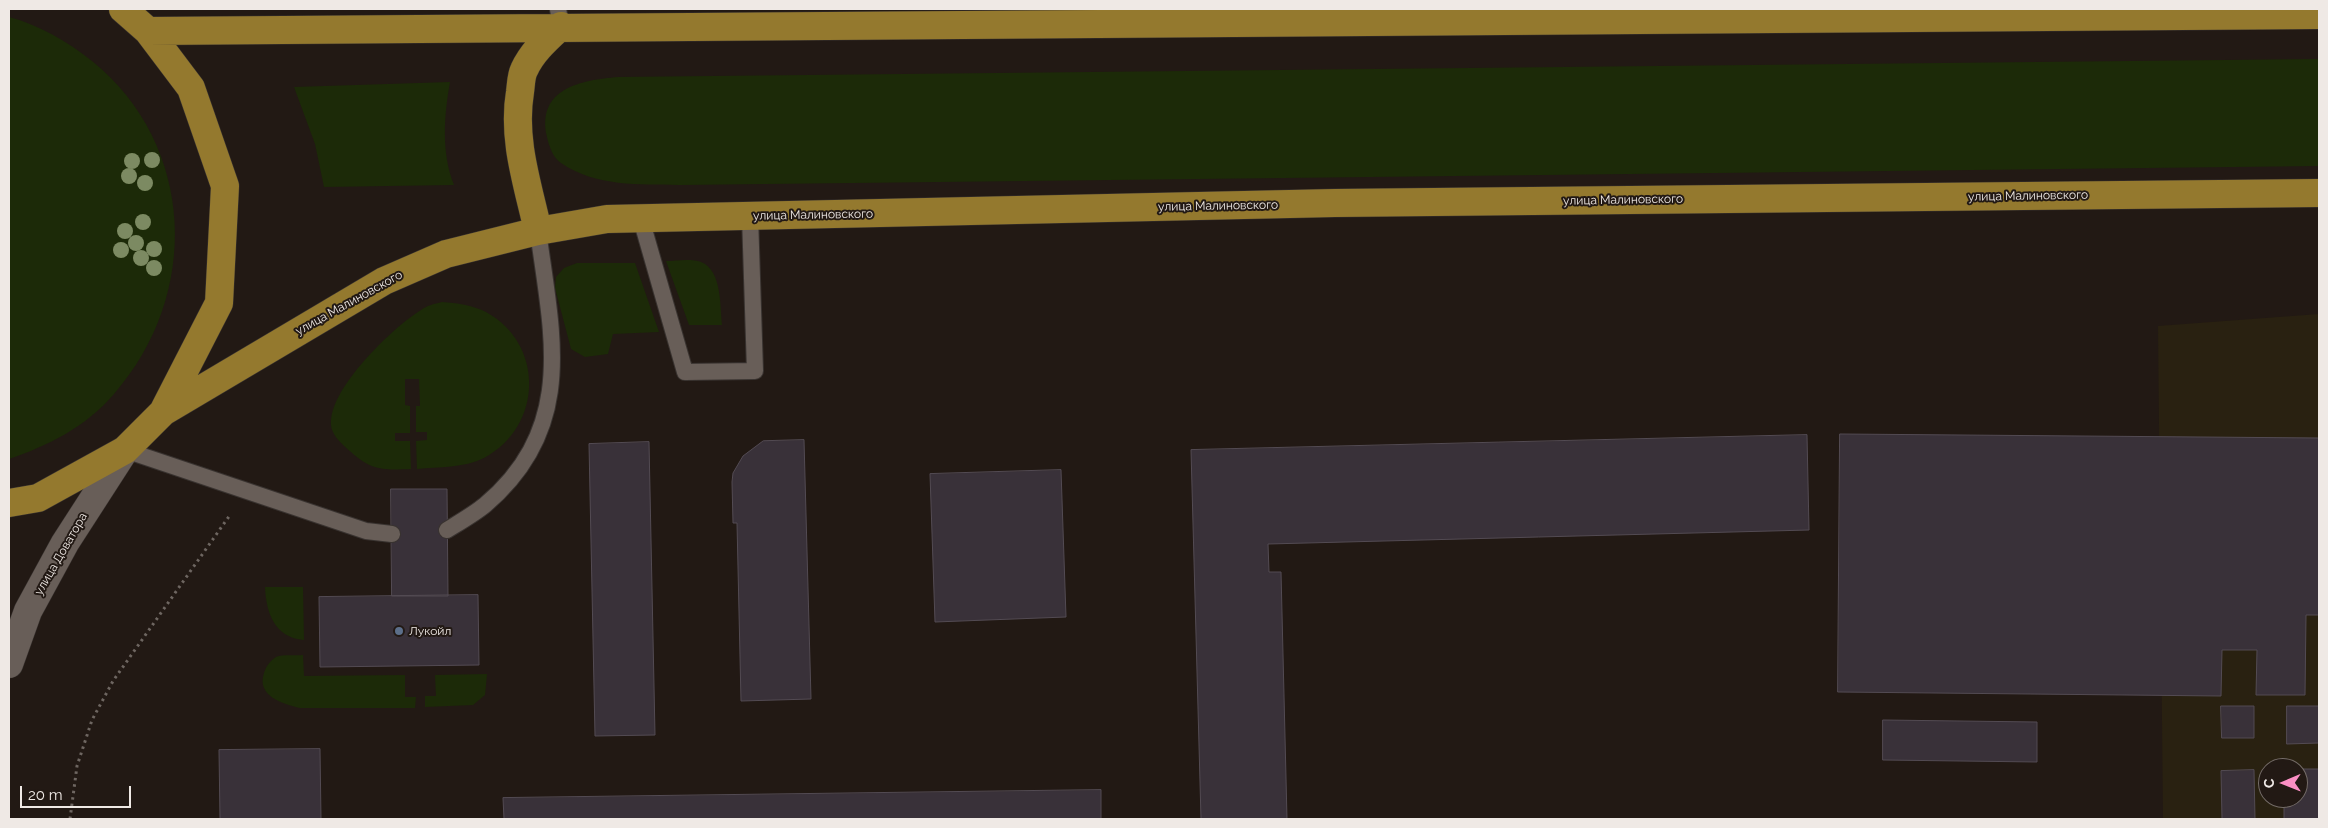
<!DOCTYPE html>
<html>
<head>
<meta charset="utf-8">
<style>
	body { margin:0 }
	#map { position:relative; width:2328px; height:828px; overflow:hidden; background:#221914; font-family:Raleway,sans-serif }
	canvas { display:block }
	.frame { position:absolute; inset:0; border:10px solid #efe9e5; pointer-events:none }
	.north { position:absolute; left:2258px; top:758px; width:50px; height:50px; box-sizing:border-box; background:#221914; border:1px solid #746c68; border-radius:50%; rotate:269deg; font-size:14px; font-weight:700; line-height:20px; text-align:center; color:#efe9e5 }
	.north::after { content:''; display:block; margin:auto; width:18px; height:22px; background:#fb8fc4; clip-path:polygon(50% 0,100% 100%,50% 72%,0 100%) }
	.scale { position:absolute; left:20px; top:786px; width:111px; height:22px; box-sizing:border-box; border:2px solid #efe9e5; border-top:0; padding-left:6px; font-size:15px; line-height:18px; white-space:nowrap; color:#efe9e5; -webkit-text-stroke:4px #221914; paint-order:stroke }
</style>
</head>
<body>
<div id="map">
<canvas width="2328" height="828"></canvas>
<div class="frame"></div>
<div class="north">С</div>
<div class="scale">20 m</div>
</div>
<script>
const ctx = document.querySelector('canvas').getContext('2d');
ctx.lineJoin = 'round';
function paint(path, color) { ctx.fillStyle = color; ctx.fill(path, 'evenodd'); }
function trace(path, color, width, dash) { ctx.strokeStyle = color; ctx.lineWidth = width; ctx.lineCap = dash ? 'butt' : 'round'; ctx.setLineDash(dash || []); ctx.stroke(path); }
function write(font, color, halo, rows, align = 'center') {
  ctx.font = font + ' Raleway,sans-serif'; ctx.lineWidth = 4; ctx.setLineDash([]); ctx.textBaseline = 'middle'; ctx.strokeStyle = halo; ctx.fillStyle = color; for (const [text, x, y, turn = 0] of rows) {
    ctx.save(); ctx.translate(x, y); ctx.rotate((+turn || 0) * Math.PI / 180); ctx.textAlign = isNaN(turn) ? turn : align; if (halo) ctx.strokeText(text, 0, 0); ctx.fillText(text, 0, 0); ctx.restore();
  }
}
paint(new Path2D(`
	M2319,314v505h-156l-5,-493zM2268,768h30v30h-30z`), '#292111');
paint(new Path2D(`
	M9,17c30,8 58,24 83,44 104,84 109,234 22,333 -27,32 -66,52 -105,65z
	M2319,59v107l-1640,19c-40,-1 -83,2 -118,-22 -8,-5 -12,-17 -14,-26 -11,-49 35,-57 71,-60z
	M450,82c-6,34 -9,70 4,103l-130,2 -9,-43 -21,-57z
	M666,261c10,0 25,-3 35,1 21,8 19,44 21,63h-33z
	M577,263h58l24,69 -46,2 -5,20 -23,3 -14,-8 -16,-61 1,-11 8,-9z
	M442,302c15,1 30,3 44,10 59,32 57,115 -2,146 -20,10 -45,9 -67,11l-1,-28 11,-1v-8h-11v-26h4l-1,-27h-14v26l5,1v27h-15v8h15l1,28c-28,1 -39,2 -60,-17 -6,-5 -15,-13 -18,-20 -15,-34 61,-106 88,-122 7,-5 13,-6 21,-8z
	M265,587h38l1,53c-29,-2 -38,-27 -39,-53z
	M303,655l1,21 101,-1v22h11l-1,11h-115c-17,-4 -44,-12 -36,-35 2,-7 6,-12 12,-16 7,-3 20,-1 27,-2z
	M487,674l-2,21 -12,10 -48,2v-11h11l-1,-21z`), '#1c2a08');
const building = new Path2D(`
	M1840,434l479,4v177h-13l-1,80h-49l1,-45h-35l-1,46 -383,-4z
	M1807,435l2,95 -541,14 1,28h12l6,247h-86l-10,-369z
	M804,440l7,259 -70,2 -4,-178h-4l-1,-41 1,-9 10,-17 20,-15z
	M649,442l6,293 -60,1 -6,-292z
	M1061,470l5,147 -131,5 -5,-148z
	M391,489h56l1,107h-56z
	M478,595l1,70 -159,2 -1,-70z
	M2221,706h33v32h-32z
	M2287,706h32v37l-32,1z
	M1883,720l154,2v40l-154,-2z
	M320,749l1,70h-101l-1,-69z
	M2298,769h21v50h-35v-21h14z
	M2254,770l1,49h-33l-1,-48z
	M1101,790v29h-597l-1,-21z`);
paint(building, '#393139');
trace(building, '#534b53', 1);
const service = new Path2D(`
	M558,9l3,17
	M641,219l44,153 70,-1 -5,-155
	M125,450l241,81 26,3
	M447,530c13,-8 27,-16 38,-25 92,-78 67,-170 53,-274`);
const tertiary = new Path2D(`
	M9,664l19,-53 37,-68 60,-93`);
const trunk = new Path2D(`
	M148,31l2171,-16
	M538,231c-10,-46 -26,-91 -18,-139 1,-7 1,-16 4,-22 8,-18 23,-31 37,-44
	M163,412l221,-131 62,-27 92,-23 69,-12 728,-16 984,-10
	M9,503l29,-5 87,-48 38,-38 56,-109 6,-117 -34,-98 -43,-57 -25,-22`);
trace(service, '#393330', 18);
trace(tertiary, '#393330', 29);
trace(trunk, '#393330', 29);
trace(new Path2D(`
	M70,819l7,-53 15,-46 21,-39 117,-166`), '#6e6661', 3, [2.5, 4]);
trace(service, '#685e58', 16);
trace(tertiary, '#685e58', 28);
trace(trunk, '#94792e', 28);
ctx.fillStyle = '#7c8a62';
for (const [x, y] of [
	[152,160],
	[132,161],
	[129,176],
	[145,183],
	[143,222],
	[125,231],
	[136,243],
	[154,249],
	[121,250],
	[141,258],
	[154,268]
]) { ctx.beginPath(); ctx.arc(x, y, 8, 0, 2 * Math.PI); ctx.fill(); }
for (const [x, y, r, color] of [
	[399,631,5,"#5c6f8a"]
]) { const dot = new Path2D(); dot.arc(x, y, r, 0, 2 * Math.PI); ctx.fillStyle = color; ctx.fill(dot); trace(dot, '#221914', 2); }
write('12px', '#efe9e5', '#221914', [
	["улица Малиновского",2028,196,-1],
	["улица Малиновского",1623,200,-1],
	["улица Малиновского",1218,206,-1],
	["улица Малиновского",813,215,-1],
	["улица Малиновского",349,303,-29],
	["улица Доватора",61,554,-60]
]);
write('12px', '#efe9e5', '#221914', [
	["Лукойл",409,631]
], 'left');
</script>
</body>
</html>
